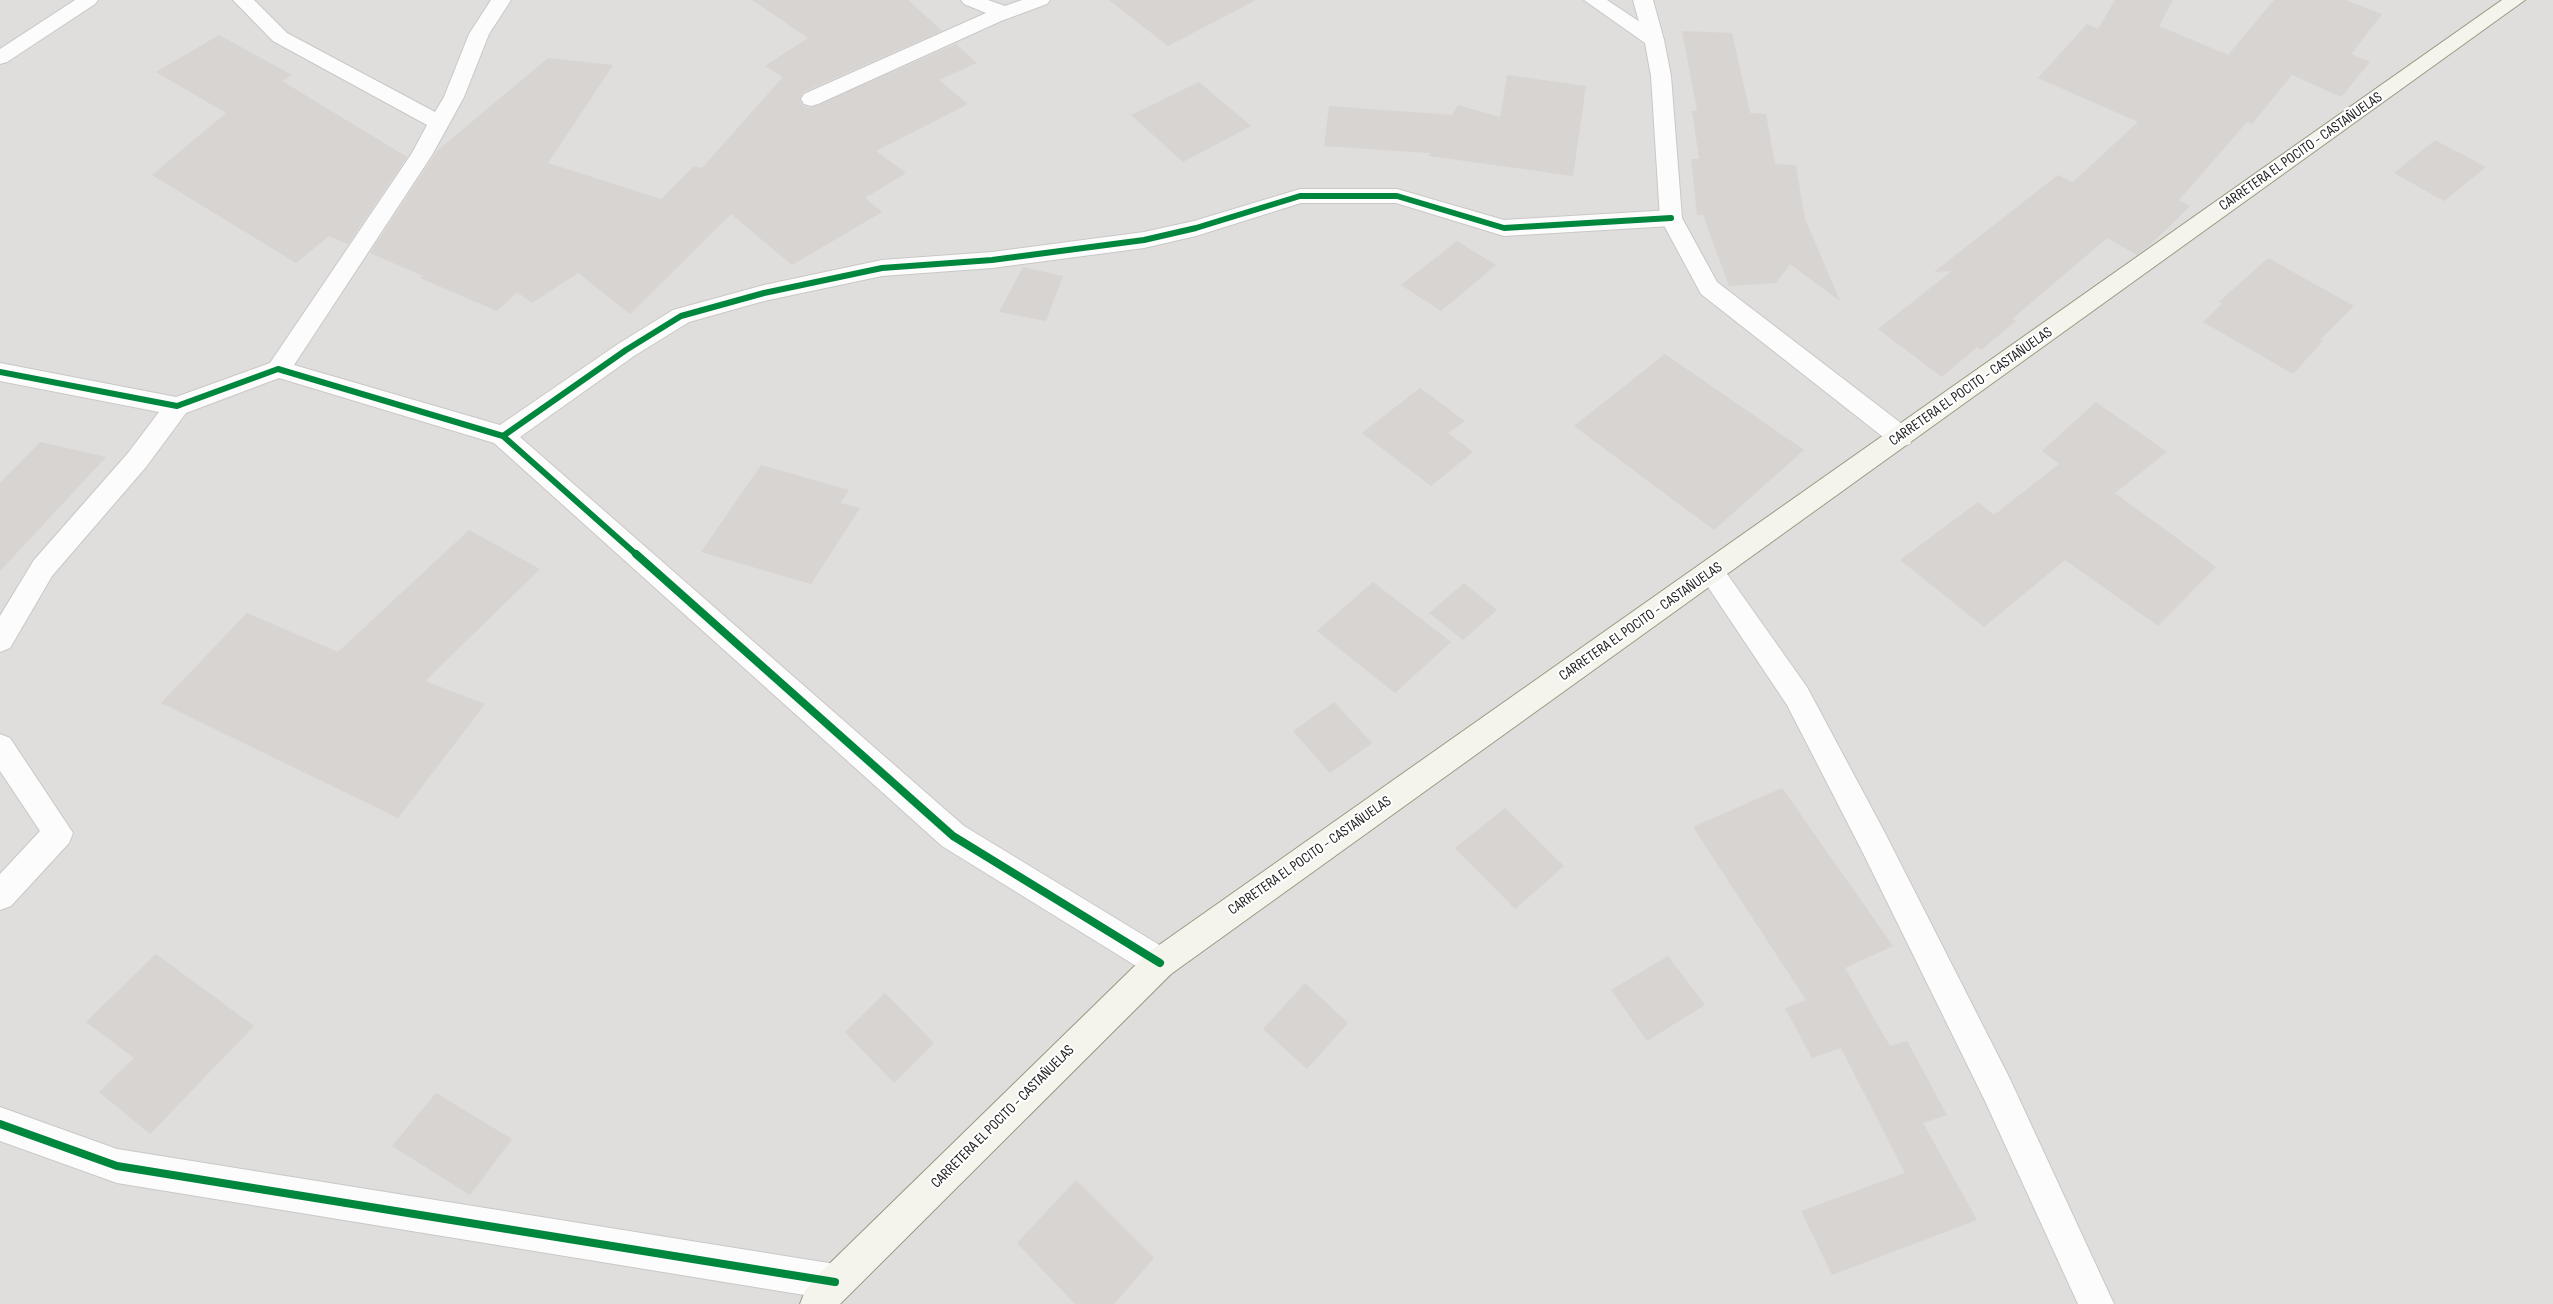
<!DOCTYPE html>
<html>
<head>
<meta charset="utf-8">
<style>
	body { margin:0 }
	canvas { display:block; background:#f0eeeb }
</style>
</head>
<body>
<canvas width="2553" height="1304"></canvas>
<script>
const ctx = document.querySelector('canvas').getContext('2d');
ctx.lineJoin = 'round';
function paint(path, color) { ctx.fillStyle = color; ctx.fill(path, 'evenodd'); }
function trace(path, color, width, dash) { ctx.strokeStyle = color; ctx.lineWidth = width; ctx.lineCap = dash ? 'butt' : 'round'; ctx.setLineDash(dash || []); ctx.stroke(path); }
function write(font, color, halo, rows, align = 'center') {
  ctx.font = font + ' "Sofia Sans Condensed",sans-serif'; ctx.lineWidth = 4; ctx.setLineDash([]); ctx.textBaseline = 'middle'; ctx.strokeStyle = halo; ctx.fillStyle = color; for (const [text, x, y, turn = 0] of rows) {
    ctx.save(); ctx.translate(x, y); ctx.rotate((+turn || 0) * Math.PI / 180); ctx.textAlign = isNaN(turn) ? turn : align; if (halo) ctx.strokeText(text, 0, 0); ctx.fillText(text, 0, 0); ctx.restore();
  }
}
paint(new Path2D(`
	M0,0h2553v1304h-2553z`), '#dfdedc');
paint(new Path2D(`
	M752,0h156l34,31 -139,61 -4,8 4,6 7,2 146,-64 21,19 -38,17 29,24 -92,47 30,22 -41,25 17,14 -90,53 -61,-51 -101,100 -52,-41 -46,30 -15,-11 -20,19 -77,-33 3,-2 -53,-23 67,-102 111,-93 65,7 -65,98 113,36 33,-33 8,2 81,-91 -18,-11 43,-28z
	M1109,0h147l-88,46z
	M2115,0h58l-14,26 69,29 46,-55h71l37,14 -31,40 19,8 -29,35 -49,-22 -40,49 -5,-2 -68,78 11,6 -40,39 -13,10 -30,-17 -95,81 4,2 -35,29 -4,-3 -35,30 -64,-48 74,-58 -18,1 124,-97 15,7 65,-60 -100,-44 49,-54 11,5z
	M1682,31l50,2 18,80 16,1 9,50 21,1 9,54 35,82 -50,-37 -14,19 -47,3 -26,-71h-6l-6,-56h8l-7,-48h5z
	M219,35l73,40 -10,6 125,76 -59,87 -19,-8 -33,27 -144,-88 74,-62 -70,-41z
	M1507,75l79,11 -13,90 -144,-20 1,-3 -106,-7 5,-40 123,9 6,-10 42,12z
	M1199,82l52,44 -68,36 -52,-47z
	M2435,140l51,27 -42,34 -50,-28z
	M1457,241l39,24 -55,46 -40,-26z
	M2268,258l86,48 -34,34 3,1 -30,33 -90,-52 19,-18 -3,-2z
	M1023,267l40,9 -17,45 -47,-9z
	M1665,354l139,96 -90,80 -140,-104z
	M1420,388l45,33 -17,12 25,19 -42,34 -69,-53z
	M2096,402l71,50 -52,41 101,74 -58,59 -93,-66 -81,67 -84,-67 78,-58 16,13 65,-51 -17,-13z
	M40,442l66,15 -106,114v-88z
	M761,465l88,25 -9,13 20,5 -49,76 -110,-32z
	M469,530l71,39 -115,112 60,23 -87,114 -237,-115 86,-90 91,39z
	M1373,582l78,60 -56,51 -78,-62z
	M1464,583l33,27 -34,30 -34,-27z
	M1334,702l38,41 -42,30 -37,-42z
	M1782,788l111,158 -48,22 45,78 17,-5 40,74 -24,8 54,97 -145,55 -31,-64 104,-38 -64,-125 -29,10 -27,-50 21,-8 -113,-173z
	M1505,808l59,58 -49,43 -60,-61z
	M156,954l98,72 -104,108 -51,-42 35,-34 -48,-36z
	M1668,956l37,49 -58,36 -36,-51z
	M1305,983l43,40 -41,46 -44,-40z
	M885,993l49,50 -40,40 -49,-51z
	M436,1093l76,46 -42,56 -78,-49z
	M1076,1180l78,78 -40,46h-39l-58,-61z`), '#d7d4d2');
const minor = new Path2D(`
	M75,0h23l-3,4 -88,58 -7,2v-15z
	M233,0h21l33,33 148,79 9,-15 25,-63 22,-34h20l-22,34 -25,63 -32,58 -138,210 206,60 118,-81 55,-34 91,-25 118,-25 110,-8 152,-20 50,-11 106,-32h97l107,31 167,-10 8,3 3,5 -3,5 -8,3 -167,10 -108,-33h-95l-105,33 -52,12 -152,20 -110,8 -118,25 -75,21 -55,34 -114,81 444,389 207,126 5,11 -5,11 -11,4 -11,-4 -207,-128 -448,-403 -215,-65 -93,35 -40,54 -94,109 -42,72 -10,4v-36l34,-56 94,-107 31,-41 -159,-31v-18l176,34 94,-34 142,-210 15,-28 -154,-84z
	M961,0h27l17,6 17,-6h28l-3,4 -46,17 -183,83 -7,2 -7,-2 -3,-5 3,-5 182,-81 -22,-9z
	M1633,0h20l11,40 -3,4 -7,2 -7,-2 -3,-4z
	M1711,561l9,3 87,123 78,146 124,244 105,227h-36l-93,-203 -122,-248 -76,-148 -89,-133 4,-8z
	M0,734l10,4 63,95 -4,10 -58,63 -11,4v-36l40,-43 -40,-60z
	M0,1107l117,42 718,115 12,6 6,12 -6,12 -12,6 -718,-117 -117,-42z`);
const tertiary = new Path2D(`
	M1584,0h23l54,36 3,4 7,36 11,142 35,64 193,148 3,7 -3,7 -9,3 -9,-3 -191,-150 -41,-76 -9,-142 -6,-33z`);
const secondary = new Path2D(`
	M2502,0h23l-1354,974 -331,330h-40l5,-13 18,-21 326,-318z`);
trace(minor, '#c9c8c7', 2);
trace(tertiary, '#c9c8c7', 2);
trace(secondary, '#999a82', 2);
paint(minor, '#fdfcfc');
paint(tertiary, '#fdfcfc');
paint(secondary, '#f4f4ed');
trace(new Path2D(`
	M0,372l177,34 101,-37 225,67 135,120
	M503,436l123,-86 55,-34 83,-23 118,-25 110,-8 152,-20 52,-12 104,-32h97l107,32 167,-10`), '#00873e', 6);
trace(new Path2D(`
	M636,554l317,282 207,127
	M0,1124l117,42 718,116`), '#00873e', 8);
write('15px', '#222', '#fff', [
	["CARRETERA EL POCITO - CASTAÑUELAS",2301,152,-35],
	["CARRETERA EL POCITO - CASTAÑUELAS",1971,387,-35],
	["CARRETERA EL POCITO - CASTAÑUELAS",1641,622,-35],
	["CARRETERA EL POCITO - CASTAÑUELAS",1310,856,-35],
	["CARRETERA EL POCITO - CASTAÑUELAS",1003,1117,-45]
]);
</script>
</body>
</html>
